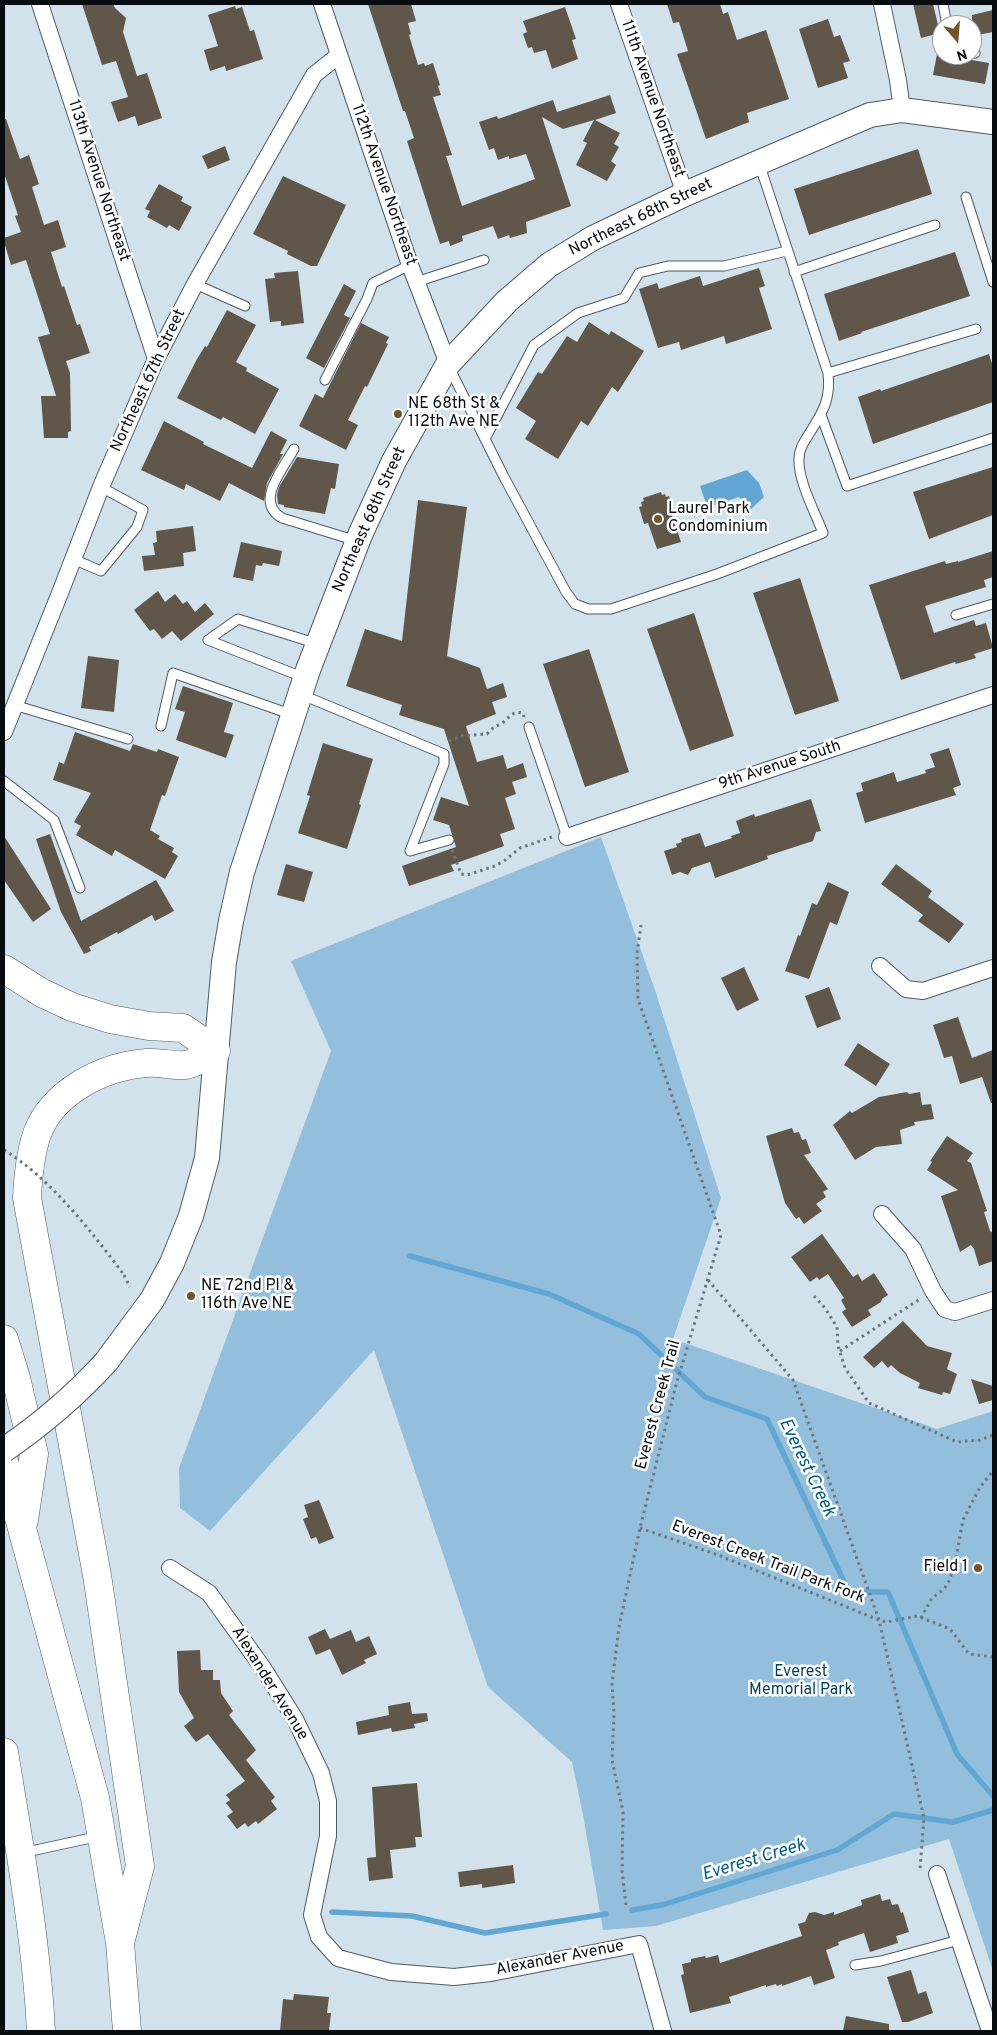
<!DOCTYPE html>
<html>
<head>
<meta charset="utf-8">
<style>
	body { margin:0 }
	#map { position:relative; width:997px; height:2035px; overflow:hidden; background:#d1e2ed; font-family:Overpass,sans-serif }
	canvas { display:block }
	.frame { position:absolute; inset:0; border:5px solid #070c10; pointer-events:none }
	.north { position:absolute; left:932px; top:15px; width:50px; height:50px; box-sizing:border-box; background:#fff; border:1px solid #9c9e9f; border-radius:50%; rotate:162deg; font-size:14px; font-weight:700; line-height:20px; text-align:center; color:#070c10 }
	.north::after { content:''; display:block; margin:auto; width:18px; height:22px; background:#715528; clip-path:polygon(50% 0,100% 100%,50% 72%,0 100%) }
</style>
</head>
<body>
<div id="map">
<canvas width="997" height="2035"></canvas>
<div class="frame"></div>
<div class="north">N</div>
</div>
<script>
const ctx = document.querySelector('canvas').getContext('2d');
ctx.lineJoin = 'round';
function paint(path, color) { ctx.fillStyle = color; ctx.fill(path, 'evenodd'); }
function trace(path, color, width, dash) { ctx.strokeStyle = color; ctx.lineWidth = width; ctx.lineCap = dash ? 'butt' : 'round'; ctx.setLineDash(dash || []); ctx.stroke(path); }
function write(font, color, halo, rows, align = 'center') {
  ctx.font = font + ' Overpass,sans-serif'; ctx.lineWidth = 5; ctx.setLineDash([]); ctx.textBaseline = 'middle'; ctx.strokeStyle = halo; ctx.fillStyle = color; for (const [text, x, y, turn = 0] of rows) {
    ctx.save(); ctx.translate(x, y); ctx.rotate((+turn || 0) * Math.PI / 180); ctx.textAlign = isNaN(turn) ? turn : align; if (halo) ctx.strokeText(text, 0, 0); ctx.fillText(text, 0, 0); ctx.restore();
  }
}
paint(new Path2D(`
	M601,837l54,153 66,208 -48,141 264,90 56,-18v560l-44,-132 -293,87 -53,4 -20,-115 -11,-53 -84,-75 -114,-337 -164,181 -30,-23 -1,-40 152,-417 -40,-90z`), '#94bfdc');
paint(new Path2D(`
	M747,470l12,13 5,14 -13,12 -12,-12 -27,9 -5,5 -4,-4 3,-4 -6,-17z`), '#62a7d3');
trace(new Path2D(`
	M410,1256l139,38 90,40 66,63 62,22 82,173h39l69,162 36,42
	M632,1910l30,-5 175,-55 57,-36 59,8 40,-12
	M332,1912l80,4 73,17 121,-19`), '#62a7d3', 5.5);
paint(new Path2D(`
	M82,4h31l2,4 11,10 -3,14 14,44 10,-3 15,45 -24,8 -3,-10 -17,6 -7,-20 17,-5 -12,-36 -14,4z
	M368,4h43l5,17 -8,2 3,11 -2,1 9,30 6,-2 1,3 8,-3 7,22 -2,1 3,9 -8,2 19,58 -6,1 16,50 73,-27 -9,-25 -17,5v-3l-11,4 -4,-12 -5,2 -10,-28 18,-6 1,3 55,-19 4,12 53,-17 6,18 -21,7 25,13 -6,11 5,3 -8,14 5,4 -9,16 -31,-16 11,-22 -4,-2 11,-21 -31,9 -21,-12 29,89 -45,16 1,11 -17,5 -1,-3 -11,4 -5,-13 -31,10 1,5 -13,5 -1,-5 -9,3 -33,-103 7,-3 -9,-27h-2z
	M667,4h53l3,10 5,-2 9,28 29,-10 23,69 -42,14 2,9 -43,17 -29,-85 11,-3 -9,-29 -6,1z
	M913,4h20l7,29 -19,5z
	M235,6l1,3 6,-2 8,24 4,-1 9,29 -37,12 -1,-5 -15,5 -6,-21 14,-4 -10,-31z
	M565,7l11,32 -4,1 6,19 -26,10 -6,-19 -12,3 -2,-6 -4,1 -5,-14 4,-2 -4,-11z
	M993,10v22l-21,4v-21z
	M828,19l6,18 6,-2 10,26 -7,2 5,15 -30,10 -19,-59z
	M937,54l52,9 -4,21 -52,-9z
	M6,119l14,40 9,-4 10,29 -7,3 12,38 14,-5 8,27 -15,5 11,35 2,-1 13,39 3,-1 10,29 -24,8 4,12 1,58 -3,1v6h-24l-3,-42h15l-18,-59 12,-3 -24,-74 -15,5 -7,-23v-4l17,-6 -6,-16 3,-1 -14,-42v-53z
	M225,146l5,14 -22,9 -6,-13z
	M918,149l14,45 -123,41 -15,-46z
	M283,176l63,29 -29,61h-6l-24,-12 1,-3 -35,-17z
	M159,184l24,13 -2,4 11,6 -13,24 -10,-6 -2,3 -20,-11 3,-6 -5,-2z
	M955,252l15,44 -109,36 1,1 -23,8 -15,-47z
	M759,268l6,18 -6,2 13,41 -46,15 -2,-8 -43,14 -2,-8 -21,6 -19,-59 18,-6 2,6 41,-13 3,10z
	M298,271l6,52 -23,3v-5l-11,1 -5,-43 10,-1 -1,-5z
	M344,284l12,7 -12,24 6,3 -26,50 -18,-10z
	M227,310l29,15 -20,37 11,6 -1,3 33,18 -24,45 -32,-17 -2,3 -44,-22 20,-39 8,-13 2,1z
	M589,322l20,13 2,-4 33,20 -26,41 -6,-5 -24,39 -7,-5 -23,38 -33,-20 11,-18 -20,-13 22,-36 4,2 25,-38 10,6z
	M361,323l28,14 -3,6 2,1 -21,43 -2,-1 -17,34 10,5 -12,25 -47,-24 16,-32 8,4z
	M989,354l4,13v35l-120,42 -15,-47 22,-8 1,2z
	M164,421l40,21 -1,2 49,24 19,-37 16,9 -7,14h3l-16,29 -3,18 -35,-18 -9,18 -34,-17 -2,6 -43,-20z
	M297,457l42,7 -4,25 -4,-1 -6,26 -41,-7v-2l-6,-1 -1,-9 2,-8z
	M993,467v48l-64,24 -16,-47z
	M661,492l1,3 3,-1 1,3 3,-1 6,18 -3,1 9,27 -24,7 -9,-26 -4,1 -5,-17 3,-1 -1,-4 3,-1 -1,-3z
	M418,500l49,7 -20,149 33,12 7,21 16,-6 4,14 -15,5 4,12 -30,12 11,36 26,-7 4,14 16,-6 4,14 -15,5 4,12 -11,4 10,31 -15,5 4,12 -53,19 3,6 -45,15 -7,-20 54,-19 -7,-22 -16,-5 8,-23 28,9 -25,-77 -45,-14 3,-10 -56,-19 19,-57 37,12z
	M193,526l3,25 -13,2 1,13 -40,5 -2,-15 13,-1 -2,-12 4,-1 -1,-11z
	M241,542l41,9 -3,15 -16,-3 -1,3 -6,-1 -3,16 -20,-4z
	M993,551v26l-9,3 2,7 -61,19 9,27 40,-13 2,6 10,-3 7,25 -19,6 2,4 -20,6 -1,-2 -54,18 -32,-95 76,-24 1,3 12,-3v1z
	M800,578l39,123 -44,14 -42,-122z
	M158,591l7,11 10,-8 8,10 4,-3 8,11 10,-9 9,11 -33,27 -9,-10 -10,8 -8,-10 -4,2 -16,-21z
	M694,613l40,123 -44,15 -43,-122z
	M589,649l40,123 -44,15 -42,-123z
	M88,656l31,4 -5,52 -33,-4z
	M183,686l50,17 -9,29 10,3 -8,23 -50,-18 9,-28 -10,-3z
	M75,732l55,19 3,-7 24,8 1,-3 21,8 -14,39 -3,-1 -12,35 10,6 -2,3 16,9 -2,4 6,4 -13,23 -50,-29 -3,6 -36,-21 5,-9 -7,-4 17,-29 -38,-13 6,-18 5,2z
	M323,743l50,16 -14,45 2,1 -14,44 -49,-16 12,-37 -3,-1z
	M949,748l12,37 -8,3 3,7 -91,28 -9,-30 7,-2 -2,-8 33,-11 3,10 29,-9 -1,-3 10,-3 -5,-13z
	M811,799l10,32 -5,1 -3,9 -46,15 1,3 -53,19 -5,-16 -18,6 -4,7 -8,-3 -8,3 -8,-24 13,-4 -1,-3 6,-2 -1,-3 19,-6 5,14 27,-9 -1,-2 9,-3 -4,-12 18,-7 1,3z
	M50,834l31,87 75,-41 18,31 -19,10 -3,-6 -34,19 -1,-2 -28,15 2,4 -7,3 -23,-42 -25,-73z
	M4,836l47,73 -18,13 -29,-42z
	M286,864l27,8 -9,30 -27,-7z
	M896,864l36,27 -4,6 36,27 -15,19 -31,-22 5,-6 -42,-31z
	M828,882l21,10 -12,33 -7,-3 -21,57 -24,-8 13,-36 2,1 12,-33 5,2z
	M744,967l15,33 -22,11 -16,-33z
	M829,987l12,32 -24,9 -12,-32z
	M958,1017l14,41 21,-8v53h-2l-9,-26 -22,7 -8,-28 -8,2 -11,-33z
	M858,1043l32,21 -14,22 -32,-21z
	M907,1092l2,2 11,-2 2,13 9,-1 3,15 -20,3 1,3 -15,5 2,14 -26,3 -21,13 -22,-35 17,-14 2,2 27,-16z
	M792,1128l2,5 5,-1 3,8 4,-1 5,14 -7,2 24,34 -5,3 3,5 -10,7 6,7 -18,13 -5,-7 -3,2 -11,-16 -19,-67z
	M947,1136l26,17 -6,8 4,2 16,48 -3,1 6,19 3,2v28l-14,5 -5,-17 -3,-4 -11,7 -19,-56 17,-6 -31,-20 5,-8 -2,-1z
	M822,1234l31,43 5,-3 4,7 12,-8 14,22 -6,4 -1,3 -13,8 3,5 -19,12 -10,-15 4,-3 -5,-9 3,-2 -16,-24 -9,6 -2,-3 -7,5 -19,-25z
	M903,1321l24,25 25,7 -5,16 10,5 -7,20 -7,-2 -1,3 -24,-7 2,-5 -20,-10 -9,-8 -3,3 -6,-7 -8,7 -11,-11z
	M971,1379l22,7v14l-14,4z
	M319,1500l15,38 -15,6 -3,-7 -5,2 -8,-20 5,-2 -4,-12z
	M325,1629l5,10 21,-9 5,12 13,-6 8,18 -13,6 2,3 -24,12 -12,-26 -14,6 -8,-18z
	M200,1650l1,20h12v10h7l1,13 12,18 -4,4 27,35 -10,10 29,37 -4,4 6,8 -19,15 -2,-3 -8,6 -3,-4 -8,6 -10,-13 6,-4 -7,-9 4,-3 -4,-5 19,-14 -37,-47 -12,8 -12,-16 10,-8 -15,-26 -2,-41z
	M410,1702l2,12 15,-1 1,8 -14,3 1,4 -23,4 -1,-4 -33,7 -2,-13 33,-7 -1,-9z
	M417,1783l5,54h-7l1,10 -26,3 3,28 -24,3 -2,-23 9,-1 -4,-70z
	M513,1865l2,18 -33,5v-4l-22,3 -2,-15z
	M880,1894l2,7 8,-2 2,6 6,-1 3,9 2,-1 6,20 -13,4 2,7 -28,9 -6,-19 -26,9 1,3 -13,5 9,28 -21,7 -3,-9 -29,10v-2l-5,2 -1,-2 -10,3v-2l-37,12 2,6 -41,10 -9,-38 3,-1 -2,-10 9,-2v-3l14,-3 1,2 12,-3 2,8 82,-27 -4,-12 7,-2 4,-9 6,-1 9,3 10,-3v3l28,-10 -1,-5z
	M911,1970l7,24 8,-3 7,22 -25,9h-6l-15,-45z
	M294,1994l35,3 -2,16h4l-2,18h-49l3,-32 10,1z
	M846,2016l43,8v7h-46z`), '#60574a');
const service = new Path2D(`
	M943,4l4,21
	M972,52l3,1
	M966,197l27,85
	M794,272l141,-47
	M416,282l68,-22
	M195,284l50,22
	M449,367l55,110 62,115 9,12 13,5h23l106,-35 106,-41c-8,-21 -25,-52 -24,-74 0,-10 5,-17 10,-25 14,-22 22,-35 19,-61l-69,-210
	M828,373l148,-44
	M325,380l42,-81 6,-16 37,-18
	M821,415l26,71 146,-48
	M485,439l49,-94 44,-32 46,-15 15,-25 29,-7h56l63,-15
	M294,449c-11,20 -40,53 -12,69l75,23
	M73,559l28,12 36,-44 6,-17 -42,-23
	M956,615l37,-11
	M305,678l-97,-38 30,-21 80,25
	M300,694l144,60v10l-34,87 39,-11
	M14,705l114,34
	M161,726l12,-53 120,42
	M529,727l38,110
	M4,781l50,39 26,68
	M22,1853l78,-17
	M855,1965l26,-4 78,-21`);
const minor = new Path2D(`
	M40,4l116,355
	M322,4l88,261 38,99
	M619,4l66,190
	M882,4l16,76 4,30
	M4,732l56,-139 41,-106 55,-128 39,-75 119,-209 25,-20
	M567,837l426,-142
	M880,966l26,23 17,2 70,-23
	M882,1214l31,35 20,42 12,18 10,3 38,-12
	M170,1568l39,25 54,75 32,51 26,54 7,28v35l-16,79 7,22 19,21 53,14 63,5 37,-4 148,-29 24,87
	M937,1874l53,157`);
const secondary = new Path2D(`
	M106,1362l46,-62 20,-37 19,-47 16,-58 17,-196 7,-41 11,-49 66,-202 52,-135 34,-74 54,-97 59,-63 42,-36 44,-27 92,-44 185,-79 32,-5 91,12`);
const motorway = new Path2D(`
	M4,969l38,24 30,14 38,12 39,7 34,2 33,23c-9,4 -21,13 -31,14 -12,1 -25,-3 -38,-2 -43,3 -94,28 -110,71 -7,21 -9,42 -10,64l70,377 43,291 -20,77
	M4,1339l12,39 18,76 -10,66
	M4,1462l91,336 25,145 7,88
	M4,1752c15,92 32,185 37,279`);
trace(service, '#4d5b65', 11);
trace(minor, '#4d5b65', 18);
trace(secondary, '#4d5b65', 26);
trace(motorway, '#4d5b65', 29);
trace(new Path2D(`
	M449,741l12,-5 26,-2c5,-6 7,-7 14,-10 8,-5 10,-14 22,-11l1,4
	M452,850l9,24 6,1 28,-9 9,-5 16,-13 32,-11
	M124,1275l6,12
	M708,1280l85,100 86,240 45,198 -4,52
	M814,1296l11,12 12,19 1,19 7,22 24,35 88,39 23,-2 13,-5
	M840,1351l80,-52
	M640,1528l78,27 161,65 8,2 30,-6 33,13 19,25 24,3
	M921,1618l11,-20 12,-9 5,-8 5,-13 9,-48 17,-33 13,-16
	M626,1905l-4,-34 1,-59 -11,-52 2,-47 -2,-29 7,-57 21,-99 36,-143 45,-150 -83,-236 -1,-46 4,-28`), '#6b767e', 3, [2.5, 4]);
trace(service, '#fff', 9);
trace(minor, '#fff', 16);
trace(secondary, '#fff', 24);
trace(motorway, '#fff', 28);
const secondaryBridge = new Path2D(`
	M4,1450c38,-26 71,-54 102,-88`);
trace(secondaryBridge, '#4d5b65', 26, []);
trace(new Path2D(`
	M4,1150c46,28 88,82 120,125`), '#6b767e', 3, [2.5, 4]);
trace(secondaryBridge, '#fff', 24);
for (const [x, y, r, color] of [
	[398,414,5,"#715528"],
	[658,519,5,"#715528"],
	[191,1296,5,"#715528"],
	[978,1568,5,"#715528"]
]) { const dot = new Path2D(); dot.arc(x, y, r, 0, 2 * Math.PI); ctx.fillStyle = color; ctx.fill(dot); trace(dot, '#fff', 2); }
write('16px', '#070c10', '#fff', [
	["111th Avenue Northeast",652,99,71],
	["113th Avenue Northeast",98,181,72],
	["112th Avenue Northeast",383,185,71],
	["Northeast 68th Street",641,218,-26],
	["Northeast 67th Street",149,381,-65],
	["Northeast 68th Street",370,520,-66],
	["9th Avenue South",780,766,-18],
	["Everest Creek Trail",659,1405,-75],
	["Everest Creek Trail Park Fork",768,1563,21],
	["Alexander Avenue",269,1684,58],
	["Alexander Avenue",560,1959,-11]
]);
write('16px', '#070c10', '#fff', [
	["NE 68th St &",408,405],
	["112th Ave NE",408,423],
	["Laurel Park",668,510],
	["Condominium",668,528],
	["NE 72nd Pl &",201,1287],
	["116th Ave NE",201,1305],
	["Field 1",968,1568,"right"]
], 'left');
write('16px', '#033e5c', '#fff', [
	["Everest",801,1673],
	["Memorial Park",801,1691]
]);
write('italic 18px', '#005c86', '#fff', [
	["Everest Creek",806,1468,64],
	["Everest Creek",754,1861,-17]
]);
</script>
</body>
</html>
